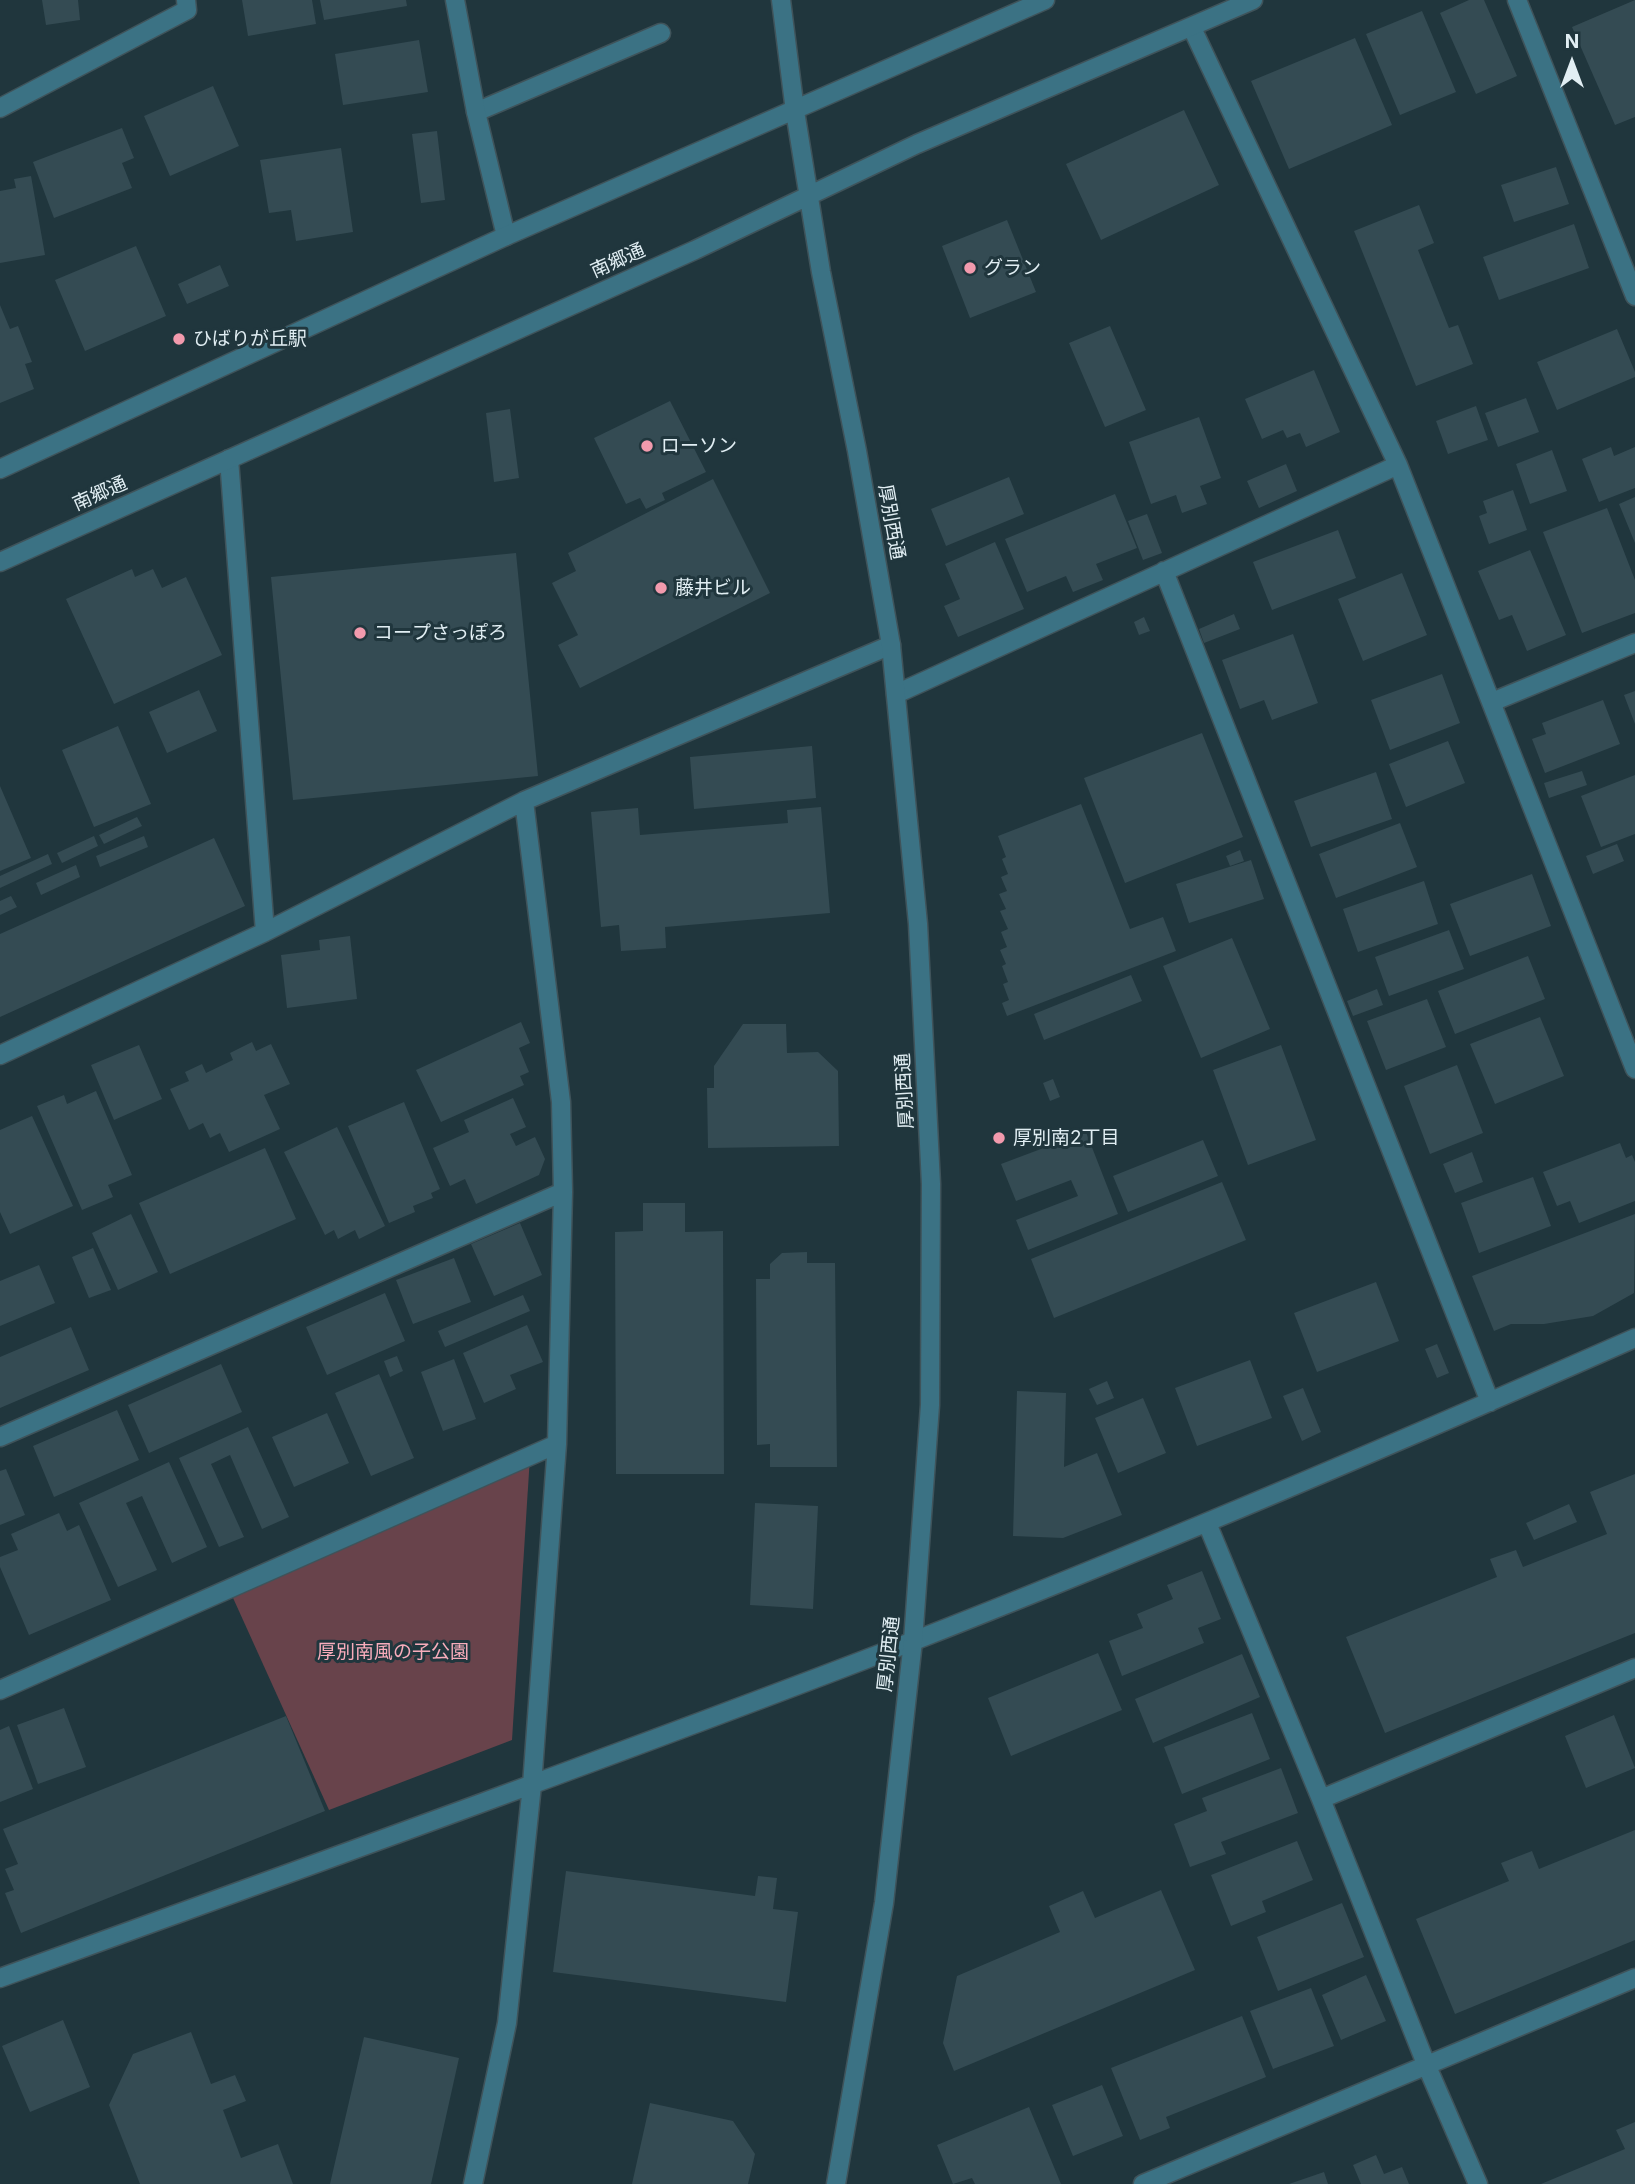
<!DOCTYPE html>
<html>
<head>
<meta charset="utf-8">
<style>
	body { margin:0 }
	#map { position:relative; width:1635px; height:2184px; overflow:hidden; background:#20363d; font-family:Inter,sans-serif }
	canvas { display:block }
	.north { position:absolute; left:1537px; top:28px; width:70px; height:70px; -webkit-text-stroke:5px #20363d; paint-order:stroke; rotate:0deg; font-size:19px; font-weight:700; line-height:28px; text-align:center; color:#e1eef3 }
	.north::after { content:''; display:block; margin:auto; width:24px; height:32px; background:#e1eef3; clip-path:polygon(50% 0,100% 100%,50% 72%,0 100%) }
</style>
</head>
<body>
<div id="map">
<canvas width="1635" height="2184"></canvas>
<div class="north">N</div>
</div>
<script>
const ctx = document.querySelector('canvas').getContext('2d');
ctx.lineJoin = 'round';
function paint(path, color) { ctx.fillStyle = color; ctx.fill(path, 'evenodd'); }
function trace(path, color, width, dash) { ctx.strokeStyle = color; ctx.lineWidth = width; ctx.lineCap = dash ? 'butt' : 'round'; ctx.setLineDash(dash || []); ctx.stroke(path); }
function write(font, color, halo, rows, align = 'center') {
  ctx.font = font + ' Inter,"Noto Sans JP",sans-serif'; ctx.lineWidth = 6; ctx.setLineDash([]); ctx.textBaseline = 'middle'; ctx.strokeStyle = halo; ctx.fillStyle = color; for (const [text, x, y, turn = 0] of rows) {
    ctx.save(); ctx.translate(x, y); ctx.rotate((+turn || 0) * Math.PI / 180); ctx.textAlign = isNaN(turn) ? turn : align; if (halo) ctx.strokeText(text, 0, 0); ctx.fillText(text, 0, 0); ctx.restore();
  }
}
paint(new Path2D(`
	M530,1456l-18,284 -183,70 -100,-221z`), '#68434b');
paint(new Path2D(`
	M42,0h36l2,20 -34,5z
	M242,0h70l4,24 -68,12z
	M320,0h86l1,6 -83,14z
	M1469,0h15l33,76 -41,18 -36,-81z
	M1635,0v117l-20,8 -43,-98z
	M1422,11l34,81 -56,23 -34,-81z
	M1355,38l37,87 -103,44 -38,-88z
	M419,40l9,52 -85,13 -8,-51z
	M213,86l26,60 -69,30 -26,-60z
	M1184,110l35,75 -118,55 -35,-76z
	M122,128l12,30 -12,5 10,25 -78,30 -21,-56z
	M437,131l8,69 -24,3 -9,-69z
	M341,148l12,84 -57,9 -5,-31 -22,3 -9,-53z
	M1556,167l13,37 -55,18 -13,-37z
	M31,176l14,79 -45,8v-72l16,-3 -2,-9z
	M1419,205l15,38 -16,7 31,78 9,-3 15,39 -57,22 -62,-155z
	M1007,220l29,72 -66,26 -28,-72z
	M1574,224l15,44 -90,32 -16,-43z
	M136,246l30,70 -81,35 -30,-71z
	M220,265l9,21 -42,18 -9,-20z
	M0,305l10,24 8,-3 14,36 -7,2 9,25 -34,14z
	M1110,326l36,84 -41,17 -36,-84z
	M1617,329l18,43v5l-78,33 -20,-48z
	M1314,370l26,62 -34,15 -6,-14 -13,5 -4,-8 -21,9 -17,-40z
	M1526,398l13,34 -41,15 -13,-34z
	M670,401l36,71 -44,21 3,7 -19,9 -6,-11 -14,6 -32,-66z
	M1476,406l12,34 -40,14 -12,-33z
	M510,409l9,69 -25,4 -8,-69z
	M1199,417l22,61 -21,8 7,18 -25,9 -6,-18 -25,9 -22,-62z
	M1611,447l3,9 21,-9v41l-36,14 -17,-43z
	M1552,450l15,41 -37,13 -14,-40z
	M1286,464l11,27 -38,17 -12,-27z
	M1009,477l15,37 -78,32 -15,-37z
	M713,479l57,114 -190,95 -22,-43 20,-10 -26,-52 24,-12 -8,-18z
	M1513,490l14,40 -38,14 -10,-28 8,-3 -4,-12z
	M1115,494l22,54 -41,16 7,16 -30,12 -7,-16 -39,16 -22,-53z
	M1635,497v46l-16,-39z
	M1607,508l28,72v33l-53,20 -39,-101z
	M1147,514l15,39 -19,7 -15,-39z
	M1338,530l18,48 -84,32 -19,-48z
	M995,542l29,67 -66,28 -14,-31 16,-7 -15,-35z
	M1530,550l36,85 -39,16 -15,-36 -13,5 -21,-49z
	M516,553l22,223 -245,24 -22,-223z
	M132,569l3,8 18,-8 9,19 24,-11 36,78 -108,49 -48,-105z
	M1402,573l25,62 -64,26 -25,-62z
	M1234,614l6,15 -36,14 -5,-14z
	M1144,617l6,14 -11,4 -5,-13z
	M1293,634l25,69 -46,17 -8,-20 -24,9 -18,-49z
	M1442,674l18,49 -70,27 -19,-50z
	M199,690l18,41 -50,22 -18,-41z
	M1635,691v33l-11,-29z
	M1603,700l17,44 -75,29 -13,-34 14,-5 -4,-11z
	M118,726l33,78 -57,23 -32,-77z
	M1202,733l41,104 -118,46 -41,-105z
	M1448,741l17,42 -59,24 -17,-43z
	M812,746l4,52 -122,11 -4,-52z
	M1582,771l5,14 -38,13 -5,-15z
	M1376,772l16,47 -81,28 -17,-46z
	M1635,775v59l-34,13 -20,-51z
	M0,786l31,72 -31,13z
	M1081,804l49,125 33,-12 13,34 -169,65 -5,-13 7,-3 -6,-16 5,-2 -6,-16 4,-2 -6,-14 7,-3 -6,-15 7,-3 -8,-18 6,-2 -7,-15 8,-3 -6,-14 7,-3 -6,-15 4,-2 -8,-21z
	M821,807l9,106 -165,14 1,21 -45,3 -2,-26 -18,2 -10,-115 47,-4 2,27 148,-12 -1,-13z
	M137,817l5,9 -38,18 -5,-9z
	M1400,823l17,44 -81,31 -17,-44z
	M94,836l4,10 -36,17 -5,-10z
	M144,836l4,11 -48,20 -4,-11z
	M214,838l31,68 -245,111v-83z
	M1617,844l7,17 -31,13 -7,-18z
	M1240,850l4,11 -14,5 -4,-10z
	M48,854l4,10 -52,24v-12z
	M1251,860l13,39 -75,24 -13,-39z
	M76,865l4,12 -39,18 -5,-12z
	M1532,874l19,52 -81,30 -20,-52z
	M1424,881l14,43 -80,28 -15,-43z
	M11,896l6,11 -17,8v-14z
	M1449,930l15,39 -75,27 -14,-39z
	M350,936l7,63 -70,9 -6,-53 39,-5 -1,-10z
	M1232,938l38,91 -69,29 -38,-92z
	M1528,956l17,43 -90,35 -17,-43z
	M1131,975l11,26 -98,39 -10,-26z
	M1377,989l6,16 -30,11 -6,-15z
	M1427,999l19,48 -60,23 -19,-49z
	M1540,1017l24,59 -69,28 -25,-60z
	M521,1022l9,21 -11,5 10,24 -9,4 4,9 -83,37 -25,-52z
	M743,1024h43l1,29 31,-1 20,19 1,75 -131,2 -1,-60h7v-22z
	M252,1042l4,9 15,-7 19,40 -26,11 16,34 -51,23 -9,-19 -10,5 -7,-15 -14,7 -19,-41 19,-8 -4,-9 17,-8 4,9 27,-13 -3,-7z
	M139,1045l23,54 -48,21 -23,-55z
	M1281,1045l35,95 -68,25 -35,-95z
	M1457,1065l26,68 -53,21 -26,-68z
	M1053,1079l7,18 -10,4 -7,-18z
	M96,1091l36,84 -24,10 5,12 -31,13 -45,-104 27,-11 3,9z
	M513,1098l13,29 -16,7 6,12 19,-9 10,22 -6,16 -63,29 -11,-25 -15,7 -17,-38 36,-16 -5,-12z
	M404,1102l36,87 -9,4 2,5 -20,8 2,6 -26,11 -41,-97z
	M32,1116l41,90 -63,28 -10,-22v-82z
	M337,1127l48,99 -26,13 -4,-9 -17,9 -4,-9 -9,5 -41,-83z
	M1086,1132l32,82 -90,36 -12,-30 62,-24 -7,-16 -55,21 -15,-37z
	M1203,1140l15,36 -90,36 -15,-36z
	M1620,1143l6,15 6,-3 3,7v39l-56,22 -9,-22 -13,5 -14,-34z
	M265,1148l31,71 -126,55 -31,-71z
	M1472,1152l11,30 -28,11 -12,-29z
	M1533,1177l18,49 -72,27 -18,-50z
	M1222,1182l24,58 -192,78 -23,-59z
	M643,1203h42v29l38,-1 1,243h-108l-1,-242 28,-1z
	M131,1214l27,58 -40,18 -26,-57z
	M1635,1214l-1,79 -41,23 -49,8h-33l-17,7 -22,-55z
	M520,1223l22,52 -48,21 -23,-52z
	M93,1248l18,42 -22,8 -17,-41z
	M807,1252v11h28l2,204h-67v-23l-13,1 -1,-166h14v-15l12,-11z
	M454,1258l17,44 -58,22 -17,-44z
	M39,1265l16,38 -55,23v-45z
	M1376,1282l23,59 -82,31 -23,-59z
	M385,1293l20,48 -78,34 -21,-48z
	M523,1295l7,16 -85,36 -7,-16z
	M527,1325l16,37 -33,13 6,14 -32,14 -21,-50z
	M71,1327l18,43 -89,38v-51z
	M1437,1344l12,29 -12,5 -12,-29z
	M397,1356l6,15 -13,6 -6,-16z
	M454,1359l22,60 -33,12 -22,-59z
	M1250,1360l22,58 -75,28 -22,-58z
	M221,1364l21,48 -93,41 -21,-48z
	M379,1374l35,84 -43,18 -36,-83z
	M1107,1381l7,17 -17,7 -8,-16z
	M1303,1388l18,44 -19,9 -19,-45z
	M1017,1391l49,2 -2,74 33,-14 25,62 -59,23 -50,-2z
	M1143,1398l23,55 -48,20 -23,-55z
	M117,1410l22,50 -85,37 -21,-51z
	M327,1413l22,50 -55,24 -22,-50z
	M248,1427l41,90 -27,12 -32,-74 -19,9 33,73 -25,10 -40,-89z
	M169,1462l38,85 -35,16 -30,-67 -16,7 31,67 -39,17 -39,-84z
	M6,1469l19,46 -25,10v-54z
	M1635,1474v159l-250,100 -39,-96 151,-60 -7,-18 26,-9 7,17 84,-33 -17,-42z
	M755,1503l63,3 -5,103 -63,-4z
	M1569,1504l8,18 -43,18 -8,-17z
	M59,1513l8,18 12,-6 32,75 -82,35 -29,-68v-10l18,-7 -7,-16z
	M1202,1571l19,48 -23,9 6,15 -82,33 -13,-35 34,-13 -6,-14 36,-15 -6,-14z
	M1098,1653l24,57 -111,46 -23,-58z
	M1242,1654l18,43 -107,46 -18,-44z
	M64,1708l22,59 -48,17 -21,-59z
	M1252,1713l18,46 -88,35 -18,-47z
	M1614,1715l21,53 -49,20 -21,-52z
	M286,1716l39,95 -304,122 -16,-40 9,-3 -9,-21 13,-5 -15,-35z
	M9,1726l24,63 -33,13v-72z
	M1281,1768l17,45 -77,29 5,12 -36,13 -16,-43 33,-13 -5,-13z
	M1635,1830v110l-180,74 -39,-95 93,-38 -8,-18 31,-12 7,18z
	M1297,1841l16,39 -51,21 4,11 -35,14 -20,-51z
	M566,1871l189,25 3,-20 19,2 -4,31 25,3 -12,90 -233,-30z
	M1161,1890l34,80 -241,101 -11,-28 14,-67 103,-44 -11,-26 34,-15 12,27z
	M1342,1903l22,54 -86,34 -21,-54z
	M1366,1975l20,46 -45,19 -19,-45z
	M1311,1988l23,58 -61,23 -23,-58z
	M1242,2016l24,61 -100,40 4,11 -30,12 -29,-72z
	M63,2020l27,67 -60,25 -28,-66z
	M191,2032l20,52 24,-9 11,26 -23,9 18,48 37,-14 15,40h-153l-31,-79 24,-51z
	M364,2037l95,21 -28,126h-101z
	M1102,2085l21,51 -50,20 -21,-51z
	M650,2103l83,18 22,33 -7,30h-116z
	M1029,2107l32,77h-86l-3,-6 -19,6 -16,-39z
	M1635,2122v62h-94l84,-35 -9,-19z
	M1376,2155l8,19 18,-7 7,17h-48l-8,-19z
	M1324,2172l4,12h-39z`), '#344b53');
const service = new Path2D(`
	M476,112l185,-79`);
const minor = new Path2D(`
	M455,0l21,112 30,124
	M1517,0l118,296
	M1192,28l206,437 237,604
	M0,108l187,-98 -1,-10
	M229,459l36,473
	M1164,571l326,831
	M896,694l502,-229
	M1492,702l143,-59
	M0,1055l265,-123 259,-131 367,-156
	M0,1437l563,-245
	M1207,1523l114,276 105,265 52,120
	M0,1690l557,-246
	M1321,1799l314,-131
	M0,1978c304,-110 609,-220 911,-336 244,-95 484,-198 724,-304
	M473,2184l34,-161 25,-238 25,-341 6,-252 -2,-90 -37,-301
	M1143,2184l492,-206`);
const tertiary = new Path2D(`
	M781,0l14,111 26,161 36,179 34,194 27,279 13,260 -1,221 -17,236 -29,262 -48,281
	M0,469l506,-233 539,-236
	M0,562l695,-312 222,-106 336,-144`);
trace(service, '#3f535a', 21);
trace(minor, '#3f535a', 21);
trace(tertiary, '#3f535a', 21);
trace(service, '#3b7284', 18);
trace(minor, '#3b7284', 18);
trace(tertiary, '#3b7284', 18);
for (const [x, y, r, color] of [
	[970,268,7,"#f29aad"],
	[179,339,7,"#f29aad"],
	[647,446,7,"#f29aad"],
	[661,588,7,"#f29aad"],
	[360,633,7,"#f29aad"],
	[999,1138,7,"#f29aad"]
]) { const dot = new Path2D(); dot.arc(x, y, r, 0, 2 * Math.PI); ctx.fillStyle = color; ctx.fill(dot); trace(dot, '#20363d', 2.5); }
write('19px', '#e1eef3', '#20363d', [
	["南郷通",618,261,-24],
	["南郷通",100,494,-24],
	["厚別西通",891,522,80],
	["厚別西通",905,1091,-93],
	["厚別西通",889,1654,-84]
]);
write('19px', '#e1eef3', '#20363d', [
	["グラン",984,268],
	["ひばりが丘駅",193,339],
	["ローソン",661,446],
	["藤井ビル",675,588],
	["コープさっぽろ",374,633],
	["厚別南2丁目",1013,1138]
], 'left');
write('19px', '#f8acbb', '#20363d', [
	["厚別南風の子公園",393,1652]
]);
</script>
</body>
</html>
